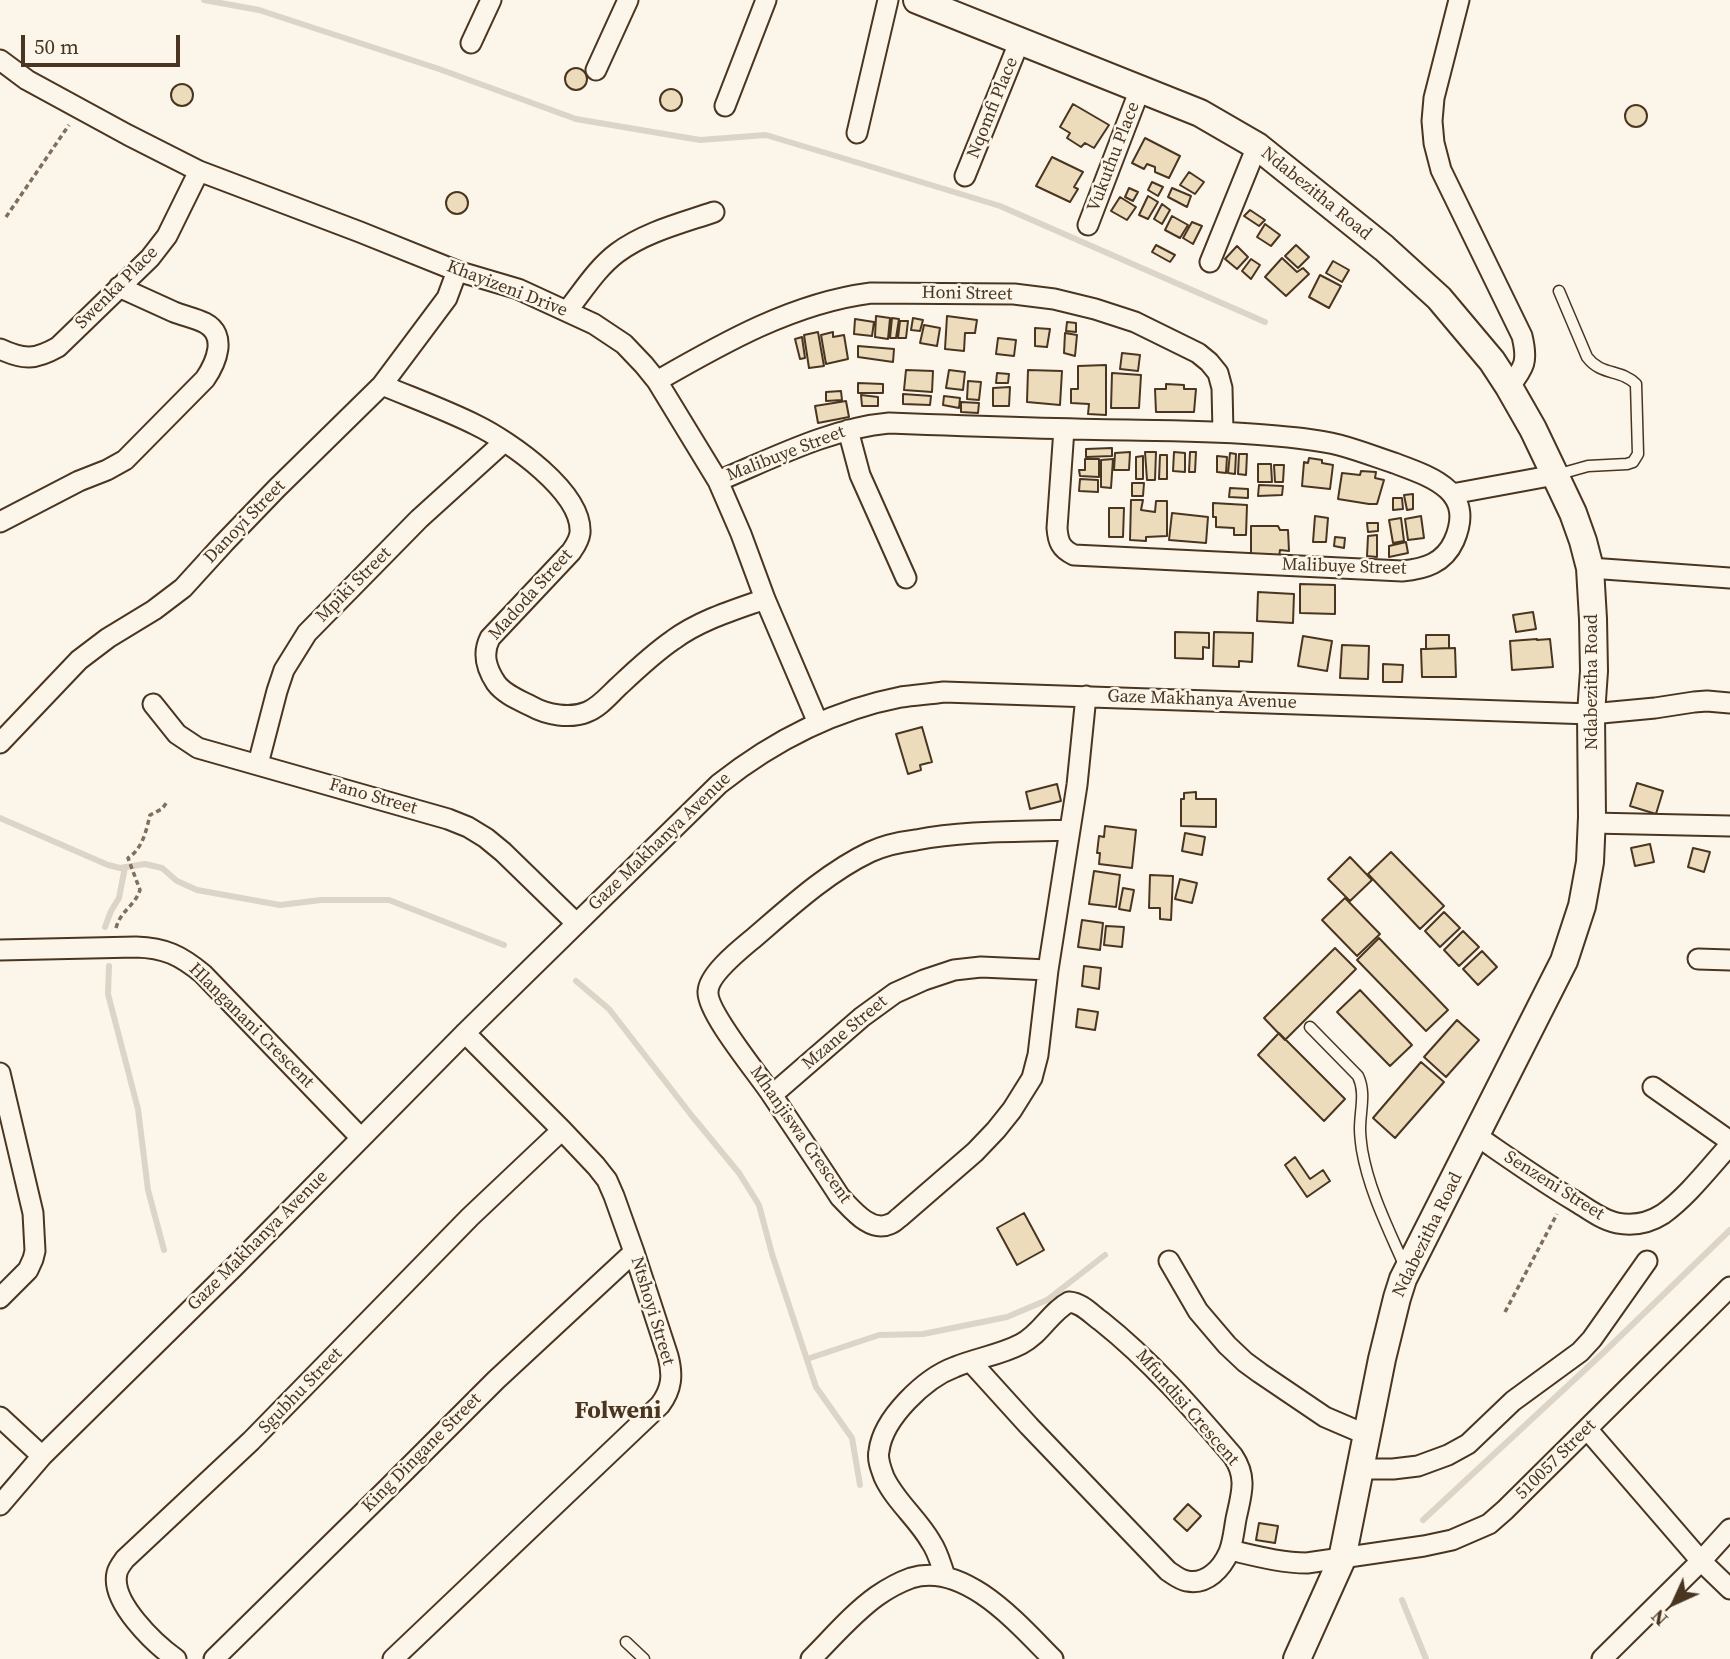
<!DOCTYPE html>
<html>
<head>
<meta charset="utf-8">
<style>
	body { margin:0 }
	#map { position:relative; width:1730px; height:1659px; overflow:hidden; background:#fbf6e9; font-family:"Source Serif 4",serif }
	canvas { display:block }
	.north { position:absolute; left:1639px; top:1568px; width:70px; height:70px; -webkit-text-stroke:5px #fbf6e9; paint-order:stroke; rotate:225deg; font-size:19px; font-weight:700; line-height:28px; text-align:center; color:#4a3520 }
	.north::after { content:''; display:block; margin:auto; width:24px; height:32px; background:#4a3520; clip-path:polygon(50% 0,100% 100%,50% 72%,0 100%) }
	.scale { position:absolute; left:21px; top:35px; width:159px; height:32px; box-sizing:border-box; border:4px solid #4a3520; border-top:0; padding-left:9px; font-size:21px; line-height:24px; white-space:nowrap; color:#4a3520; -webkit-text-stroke:5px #fbf6e9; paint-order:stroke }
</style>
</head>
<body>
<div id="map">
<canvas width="1730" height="1659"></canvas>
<div class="north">N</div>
<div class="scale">50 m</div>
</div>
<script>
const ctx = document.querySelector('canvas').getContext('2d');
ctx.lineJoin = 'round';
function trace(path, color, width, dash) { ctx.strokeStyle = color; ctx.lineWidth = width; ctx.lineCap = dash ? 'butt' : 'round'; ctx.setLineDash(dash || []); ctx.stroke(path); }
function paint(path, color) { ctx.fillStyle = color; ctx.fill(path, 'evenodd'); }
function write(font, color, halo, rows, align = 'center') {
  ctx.font = font + ' "Source Serif 4",serif'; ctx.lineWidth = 5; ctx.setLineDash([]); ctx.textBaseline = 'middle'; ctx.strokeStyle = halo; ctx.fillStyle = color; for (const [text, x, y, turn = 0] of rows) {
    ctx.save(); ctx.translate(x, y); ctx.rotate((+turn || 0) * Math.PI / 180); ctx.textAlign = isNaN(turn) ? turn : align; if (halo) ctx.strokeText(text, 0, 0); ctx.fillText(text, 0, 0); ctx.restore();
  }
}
trace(new Path2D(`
	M204,0l55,10 180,59 137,50 124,21 66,-5 83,25 151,46 265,116
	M0,818l108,47 12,3 25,-4 17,4 15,13 20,9 83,15 41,-5h68l115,45
	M105,927l6,-16 8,-13 6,-31
	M109,966l-1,28 30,115 10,81 16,60
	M576,981l33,28 83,107 47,57 20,32 13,49 44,133 36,51 8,47
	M807,1359l72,-24 44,-1 84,-17 40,-17 58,-45
	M1423,1520l179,-166 128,-124
	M1402,1600l24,59`), '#dcd4c6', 6);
const building = new Path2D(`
	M565 79a11 11 0 1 1 22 0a11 11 0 1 1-22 0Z
	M171 95a11 11 0 1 1 22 0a11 11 0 1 1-22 0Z
	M660 100a11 11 0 1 1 22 0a11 11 0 1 1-22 0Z
	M1073,104l36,21 -15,23 -9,-5 -4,4 -14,-9 3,-5 -10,-6z
	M1625 116a11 11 0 1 1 22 0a11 11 0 1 1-22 0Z
	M1145,138l35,18 -11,22 -14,-6v-5l-8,-3 -3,5 -12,-6z
	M1052,157l31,15 -9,15 4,2 -8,13 -34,-16z
	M1189,172l15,10 -9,12 -15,-9z
	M1152,182l11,5 -5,9 -10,-6z
	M1129,188l9,4 -5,9 -8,-4z
	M1172,188l19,8 -4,11 -19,-10z
	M446 203a11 11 0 1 1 22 0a11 11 0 1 1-22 0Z
	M1148,196l10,6 -10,17 -9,-4z
	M1120,197l16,10 -9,13 -16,-9z
	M1162,204l8,6 -8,14 -8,-5z
	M1250,210l15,10 -6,6 -15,-10z
	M1172,216l16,9 -8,13 -15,-8z
	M1192,222l10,4 -9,18 -10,-6z
	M1265,224l15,11 -9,11 -14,-9z
	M1156,245l19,10 -5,7 -18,-10z
	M1296,245l13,12 -11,11 -13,-12z
	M1237,246l11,11 -11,12 -12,-10z
	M1282,258l15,14 6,-4 6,6 -23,22 -21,-19z
	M1251,259l9,6 -9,14 -9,-8z
	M1333,261l16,9 -7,12 -16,-9z
	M1320,275l21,11 -12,22 -20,-11z
	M876,316l14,2 -2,21 -13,-2z
	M947,316l30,4 -2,13h-10l-1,18 -19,-2z
	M892,318l7,1 -3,19h-6z
	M913,318l10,2 -3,11 -9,-1z
	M855,319l19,3 -2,14 -18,-2z
	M900,321h8l-2,17h-8z
	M1067,322l9,1v9l-10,-1z
	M924,325l16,3 -3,18 -17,-3z
	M1035,328l15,1 -3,18 -12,-1z
	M818,332l6,34 -15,2 -5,-33z
	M833,332v5l11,-2 4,24 -22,5 -5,-29z
	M1065,333l12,2 -2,21 -11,-3z
	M802,337l3,21 -5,1 -5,-20z
	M998,338l18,2 -2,16 -18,-2z
	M858,346l36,3 -1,13 -35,-5z
	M1122,353l18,2 -2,16 -18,-2z
	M1106,365v50l-18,-1 1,-10 -18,-1v-14h7v-23z
	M906,370l27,1 -1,21 -28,-2z
	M949,370l16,2 -2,18 -17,-2z
	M1028,370l34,1 -2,34 -33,-3z
	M997,373l12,1 -1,9h-12z
	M1112,373l29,2 -2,33h-28z
	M968,381l13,1 -2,18 -12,-1z
	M858,383l25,1v9h-25z
	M1166,384l18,1v4h12l-2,23h-38l-1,-23h11z
	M1010,387l-1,19h-16v-18z
	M841,391l1,9 -16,1v-9z
	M903,394l28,2 -1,9 -27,-1z
	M861,395l17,2v9h-16z
	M944,396l16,2 -1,10 -16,-3z
	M846,401l3,16 -31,6 -3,-17z
	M961,402l18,1 -1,10 -17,-1z
	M1112,448v8l-26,1v-8z
	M1130,452l-1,18h-15l1,-17z
	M1145,452h11l-1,28h-8z
	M1174,452l11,1v19l-12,-1z
	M1190,452h6l-1,20h-6z
	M1230,453l6,1 -1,20 -7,-1z
	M1239,454h8l-1,21 -8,-1z
	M1160,455h7v24h-8z
	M1143,456v23h-7v-22z
	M1217,456l10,1 -1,16 -9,-1z
	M1309,458l13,2v3l11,2 -3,24 -28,-3 2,-24 4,1z
	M1085,459h14v18l-19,-1 -1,-6h6z
	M1113,459l-2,29 -10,-1v-27z
	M1258,464h13l1,18h-14z
	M1274,465h10l-1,17h-8z
	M1361,471l15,1 -1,6 9,2 -7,24h-8l-31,-5 4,-26 18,2z
	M1080,479l18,1v12l-19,-1z
	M1132,483h12l-1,13h-11z
	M1259,485l24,1 -1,9 -24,1z
	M1230,488l18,1v9l-19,-1z
	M1413,494v15l-6,1 -3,-15z
	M1393,498h9l1,11 -10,1z
	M1131,500h12l-2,10 14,2 1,-11h11v35l-21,1v4l-16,-1z
	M1213,503l34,2 -1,30h-12v-7l-18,-1v-10h-3z
	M1109,508h15l-1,29h-14z
	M1172,513l36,4 -2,26 -37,-3z
	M1315,516l13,2 -2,24h-13z
	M1421,516l3,22 -16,2 -3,-21z
	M1401,518l3,23 -11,2 -4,-23z
	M1367,523h11v8l-10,1z
	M1251,526h27l2,4h8l1,21 -9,-1 -1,7 -28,-2z
	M1377,535v22l-10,-1 1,-20z
	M1335,537l10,1 -1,10 -10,-2z
	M1406,542l2,11 -19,4v-11z
	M1300,584l35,1v29l-35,-1z
	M1258,592l36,2 -1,29 -36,-2z
	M1533,612l3,17 -20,3 -3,-17z
	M1175,632l34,1v15l-6,-1v12l-28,-1z
	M1214,632l39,1 -1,29 -13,-1v6l-26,-1z
	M1426,635h23v13l-23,1z
	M1303,636l29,5 -5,30 -29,-5z
	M1537,639v1l13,-1 3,28 -41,3 -2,-29z
	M1342,645l27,1 -1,33 -28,-1z
	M1455,648l1,29h-34l-1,-28z
	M1383,664l20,1 -1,17h-19z
	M922,727l10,35 -12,3 1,5 -13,4 -12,-40z
	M1637,783l26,8 -7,23 -26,-8z
	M1057,784l4,17 -31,8 -4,-17z
	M1196,792v7h20v28l-35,-1v-27h3v-6z
	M1105,826l31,4 -4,38 -33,-4 1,-11h-3l2,-17 5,1z
	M1185,833l20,4 -3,18 -20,-4z
	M1650,844l4,18 -19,4 -4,-18z
	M1693,848l17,4 -6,20 -16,-5z
	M1391,852l53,54 -24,23 -52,-55z
	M1350,857l22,23 -22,21 -22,-22z
	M1094,871l26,4 -4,32 -27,-3z
	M1150,875l23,1 -2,44 -11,-1v-11h-11z
	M1180,879l17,4 -5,20 -17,-4z
	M1123,888l11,2 -4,21 -11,-2z
	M1345,898l35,36 -23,22 -35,-36z
	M1444,912l16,16 -20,19 -15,-16z
	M1082,920l21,3 -3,27 -22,-3z
	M1106,926l18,1 -2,20 -18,-2z
	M1463,931l16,16 -20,19 -15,-16z
	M1379,938l69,72 -22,21 -69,-71z
	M1335,948l21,21 -71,71 -21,-22z
	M1482,951l15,16 -19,18 -15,-16z
	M1084,966l17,2 -2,21 -17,-3z
	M1360,990l52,55 -22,21 -53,-54z
	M1078,1009l20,3 -3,18 -19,-3z
	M1457,1020l22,20 -33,37 -22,-20z
	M1279,1033l66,66 -21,22 -66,-66z
	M1421,1062l23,20 -49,56 -22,-20z
	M1295,1157l15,22 13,-9 7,11 -23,16 -22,-32z
	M1024,1213l20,37 -27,15 -20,-37z
	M1188,1504l13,12 -14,15 -13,-12z
	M1259,1523l19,3 -3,17 -19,-3z`);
paint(building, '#ecdcbc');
trace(building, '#4a3520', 2);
const lane = new Path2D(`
	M1556,475l32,-9 39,-2 6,-2 5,-8 -2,-70c-15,-15 -35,-8 -49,-27l-28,-66
	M1310,1027l48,49c8,17 2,34 2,53 0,7 1,14 2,21 7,41 27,80 43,117
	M626,1642l18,17`);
const street = new Path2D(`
	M1459,0l-25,98 -2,23 2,22 7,27 81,166c6,25 3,31 -13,51
	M471,43l20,-43
	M0,60l27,20 101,55 71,36 161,61 97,39 61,18 76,35 30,20 20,21 13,16 61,100 23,53 24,65 53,124
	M596,70l32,-70
	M725,106l41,-106
	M857,133l31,-133
	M965,176l55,-136
	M1088,225l52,-136
	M1210,262l47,-116
	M567,311c16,-20 30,-43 50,-58 28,-21 65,-30 97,-41
	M0,349c24,11 35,11 58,-2l92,-89 17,-22 32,-65
	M657,381c66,-38 136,-78 214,-88l143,1 40,5 41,10 40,13 63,31 11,9 9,11 4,15 1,44
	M382,385c31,13 64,25 94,40 33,16 107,67 104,108 -1,8 -5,13 -9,19l-81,86c-8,16 -4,30 6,45 8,11 23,17 35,23 16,9 39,13 56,6 13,-5 23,-18 33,-27 17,-16 34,-32 53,-45 27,-20 61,-30 92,-41
	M848,430l12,45 46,103
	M718,481c53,-22 113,-53 171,-58 79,3 159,6 239,7 46,1 91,1 137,5 25,2 50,4 74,10 19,5 37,12 55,18 38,14 82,28 60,78 -10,22 -29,28 -52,30l-328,-16c-13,-6 -16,-13 -17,-27l7,-99
	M1452,494l103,-19
	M0,522l79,-41 28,-11 18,-10 80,-81c11,-16 23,-44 0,-56 -10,-5 -21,-7 -31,-11 -18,-8 -37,-17 -55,-25
	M1590,568l140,10
	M153,704l24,30 21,14 250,71 20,8 18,11 17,14 73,71
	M0,743l79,-83 29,-22 46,-28 29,-22 41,-45 53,-55 105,-103 65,-87 10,-27
	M258,764l19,-73 7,-21 23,-37 112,-114 85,-77
	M1592,823l138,3
	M1070,830c-51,2 -103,0 -154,10 -16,2 -31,5 -46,12 -42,20 -79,54 -115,85 -13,11 -47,37 -47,55 -1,21 51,83 64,103 23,34 46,68 68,102 12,12 30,36 50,27 4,-1 7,-5 10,-7l75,-65 21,-22 16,-20 20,-32 6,-23 10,-85 29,-185 9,-89
	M0,950l136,-3c29,1 44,8 67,27l157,163
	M1698,959l32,1
	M0,1073l33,140 2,38 -2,8 -5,11 -28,28
	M1653,1087l77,54
	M772,1095l90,-78 33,-24 29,-13 30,-10 27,-3 67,3
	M1477,1136c32,22 64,45 98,65 13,8 27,19 42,22 16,3 32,0 46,-9 25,-18 46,-46 67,-69
	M1169,1261l29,50 29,34 18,17 15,11 65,44 42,18
	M0,1417l42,39
	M1587,1429l114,132 29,28
	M1360,1469h33l25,-3 30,-11 20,-11 45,-43 67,-49 12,-13 55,-78
	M0,1505l42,-49 191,-188 232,-235 254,-249c53,-42 115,-74 182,-87 14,-2 29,-3 43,-5l647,22 64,-6 39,-6 13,-1 23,2
	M1230,1550c26,6 51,13 77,13l117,-17 28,-6 37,-16 16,-14 225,-223
	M945,1576c-4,-11 -7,-24 -14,-34 -13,-23 -36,-41 -47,-65 -3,-8 -7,-18 -5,-26 4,-33 46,-73 76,-84 22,-9 45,-12 66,-23 20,-10 29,-32 48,-42 13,1 22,12 32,19 49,39 91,87 132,135 15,22 8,39 3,63 -2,11 -3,23 -7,33 -7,16 -22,33 -42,29 -7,-1 -13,-6 -19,-10l-139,-145 -58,-64
	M176,1659c-21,-15 -66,-57 -59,-86 1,-5 5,-10 8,-14l126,-118 219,-224 92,-87
	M214,1659l173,-170 109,-109 138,-128
	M393,1659l267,-254c12,-16 13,-30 8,-49l-34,-104 -20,-56 -7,-16 -11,-14 -34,-36 -97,-97
	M811,1659c21,-21 42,-46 66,-63 10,-7 23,-14 34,-18 54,-17 108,47 142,81
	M1602,1659l99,-98 29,-32`);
const secondary = new Path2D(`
	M917,0l283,113 57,33 127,102 55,50 53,63 17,26 24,42 22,46 18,38 10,28 7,27 3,51 1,52 -3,43 1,103 -2,45 -8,44 -18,55 -161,318 -6,19 -15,61 -40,200 -45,100`);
trace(lane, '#4a3520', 13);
trace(street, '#4a3520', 23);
trace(secondary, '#4a3520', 30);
trace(new Path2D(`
	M6,217l63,-92
	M116,928c5,-18 18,-21 24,-38l-12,-32c15,-10 18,-27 22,-43l12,-6 5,-7
	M1505,1312l52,-98`), '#7f6f5c', 3.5, [5, 3.5]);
trace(lane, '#fbf6e9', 10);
trace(street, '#fbf6e9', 19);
trace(secondary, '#fbf6e9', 26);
write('18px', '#4a3520', '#fbf6e9', [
	["Nqomfi Place",993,108,-68],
	["Vukuthu Place",1114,157,-69],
	["Ndabezitha Road",1316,194,39],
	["Swenka Place",117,288,-45],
	["Khayizeni Drive",507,289,21],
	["Honi Street",967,294,1],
	["Malibuye Street",786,454,-21],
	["Danoyi Street",245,522,-46],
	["Malibuye Street",1344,567,2],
	["Mpiki Street",354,585,-45],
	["Madoda Street",531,595,-48],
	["Ndabezitha Road",1592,682,-90],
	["Gaze Makhanya Avenue",1202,700,2],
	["Fano Street",373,797,16],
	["Gaze Makhanya Avenue",660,842,-44],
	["Hlanganani Crescent",251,1026,45],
	["Mzane Street",845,1033,-40],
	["Mhanjiswa Crescent",800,1135,55],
	["Senzeni Street",1554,1186,32],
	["Ndabezitha Road",1428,1235,-64],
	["Gaze Makhanya Avenue",258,1241,-45],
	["Ntshoyi Street",652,1311,73],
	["Sgubhu Street",301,1391,-46],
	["Mfundisi Crescent",1187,1408,49],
	["King Dingane Street",422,1453,-45],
	["510057 Street",1556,1460,-45]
]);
write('bold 24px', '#4a3520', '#fbf6e9', [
	["Folweni",618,1412]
]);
</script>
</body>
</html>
